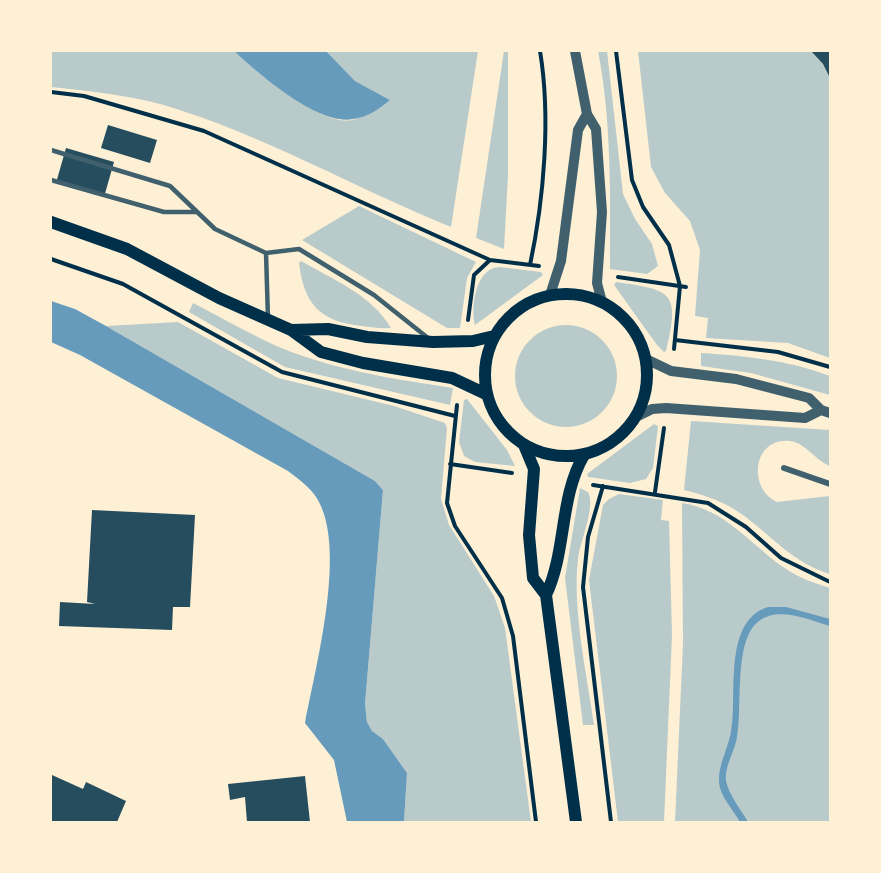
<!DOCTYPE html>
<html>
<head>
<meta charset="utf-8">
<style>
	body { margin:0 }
	#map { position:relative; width:881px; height:873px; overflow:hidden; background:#fdf0d5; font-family:Raleway,sans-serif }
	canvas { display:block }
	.frame { position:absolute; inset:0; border:52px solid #fdf0d5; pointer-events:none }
</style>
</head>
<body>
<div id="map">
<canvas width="881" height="873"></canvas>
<div class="frame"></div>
</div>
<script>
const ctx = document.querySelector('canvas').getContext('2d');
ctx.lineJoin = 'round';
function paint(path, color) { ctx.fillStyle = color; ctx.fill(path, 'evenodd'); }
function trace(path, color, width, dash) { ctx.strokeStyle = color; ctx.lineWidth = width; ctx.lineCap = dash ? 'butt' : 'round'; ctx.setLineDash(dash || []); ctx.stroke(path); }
paint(new Path2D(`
	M51,51h183c21,20 89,76 118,69 13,-3 27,-14 38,-20l-35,-19 -29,-30h152l-27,176c-96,-39 -187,-92 -287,-122 -37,-10 -75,-14 -113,-18z
	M504,51h4v124l-4,74 -28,-11z
	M598,51h9l16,143 12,25 17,25 6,22 -11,8 -37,-5c0,-73 2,-146 -12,-218z
	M638,51h173l12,13 7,14v280l-42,-15 -82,-5 2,-20 -13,-2 5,-66 -10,-29 -25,-28 -14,-26z
	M359,206l117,56 -9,16 -7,50h-13l-145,-88z
	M301,261c31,18 71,34 90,67 -9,1 -20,-1 -29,-2 -42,-4 -58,-22 -63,-63z
	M500,267l41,5 2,3 -68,50c-5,-18 1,-58 25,-58z
	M616,282c55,8 65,9 50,69l-2,1 -7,-7 -43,-60z
	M193,303c28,14 56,31 86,44 55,23 115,32 174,41l-3,17 -165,-38 -96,-55z
	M178,322l100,56 116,28 51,17 2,5 -6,71 8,26 45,71 11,32 26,194h-127l3,-49 -24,-34 -11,-8 -5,-9 -2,-18 18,-214 -8,-9 -269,-155z
	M515 376a51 51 0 1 1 102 0a51 51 0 1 1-102 0Z
	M701,353c45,3 87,7 129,23v19l-79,-22 -50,-7z
	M467,399l40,51 8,16 -40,-4 -11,-6 -5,-14 5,-42z
	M691,421l139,9v36c-14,-5 -24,-23 -40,-25 -37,-4 -43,47 -13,61l53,-6v78c-37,-11 -57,-37 -87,-59 -18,-13 -38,-20 -59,-25z
	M654,424l4,2 -5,42 -7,11 -16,4 -42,-6 -1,-3z
	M580,488l8,4c8,15 -8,49 -10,67 -6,50 9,116 16,166h-11l-18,-147z
	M619,494l44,6 -2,20 8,1 3,114 -8,187h-46l-29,-242 14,-75 6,-6z
	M682,503c44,7 67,40 101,64 14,10 31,16 47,21v234h-155l8,-179z`), '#b9caca');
paint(new Path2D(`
	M234,51h92l29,30 35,19c-11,9 -22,17 -37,19 -35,7 -95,-46 -119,-68z
	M51,301l24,8 31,17 269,155 8,9 -18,214 2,18 5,9 11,8 24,34 -3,49h-57l-13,-62 -29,-37c11,-57 40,-167 15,-219 -6,-14 -20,-24 -32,-33l-208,-116 -29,-13z
	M768,607h18l44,12v7c-21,-6 -51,-20 -71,-5 -26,19 -16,86 -22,116 -2,14 -13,30 -11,44 3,14 15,29 22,41h-8c-7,-13 -20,-25 -21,-40 -1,-17 9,-33 12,-50 7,-35 -9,-111 37,-125z`), '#669bbc');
paint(new Path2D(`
	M811,51h19v27l-7,-14z
	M108,125l49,15 -7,23 -49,-15z
	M66,148l48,14 -10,35 -48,-14z
	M92,510l103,5 -5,92h-17l-1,23 -113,-4 1,-24 35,2 -8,-2z
	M52,775l31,14 3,-7 40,19 -9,21h-66z
	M305,776l5,46h-63l-2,-25 -15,3 -2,-16z`), '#264d5e');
trace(new Path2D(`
	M616,51l16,129 11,27 26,38 11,41 -6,63
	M51,92l33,4 120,35 286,129 49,6
	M51,259l72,25 159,88 173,44
	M530,265c14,-66 21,-148 10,-214
	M618,277l68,10
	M468,320l6,-45 16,-15
	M675,340l103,12 52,15
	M457,405l-10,98 8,23 47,72 11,38 23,186
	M450,464l62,9
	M593,485l115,18 38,24 35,31 49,24
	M603,486l-15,51 -5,50 28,235
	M655,492l9,-64`), '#003049', 4);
trace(new Path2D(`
	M51,150l119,36 45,43 51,24 33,-4 75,46 54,43
	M51,180l113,32h33
	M266,253l2,66`), '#3f606c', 4.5);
trace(new Path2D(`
	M784,468l46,16`), '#3f606c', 6);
trace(new Path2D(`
	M575,51l12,63 9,15 6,83 -5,71 5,19
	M550,295l11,-34 17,-131 9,-16
	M646,359l25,12 65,8 73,19 12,12 9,3
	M636,417l16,-8 14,-1 139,10 16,-8`), '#3f606c', 10);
trace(new Path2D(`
	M51,222l76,27 92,49 72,32 30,22 42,11 89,15 34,16
	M485 375a81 81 0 1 1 162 0a81 81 0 1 1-162 0Z
	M291,330l37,-1 39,8 66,5 40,-1 21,-5
	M524,445l10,24 -5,66 4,43 13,17 30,227
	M546,595c21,-45 13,-97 38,-140`), '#003049', 12);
</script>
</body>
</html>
